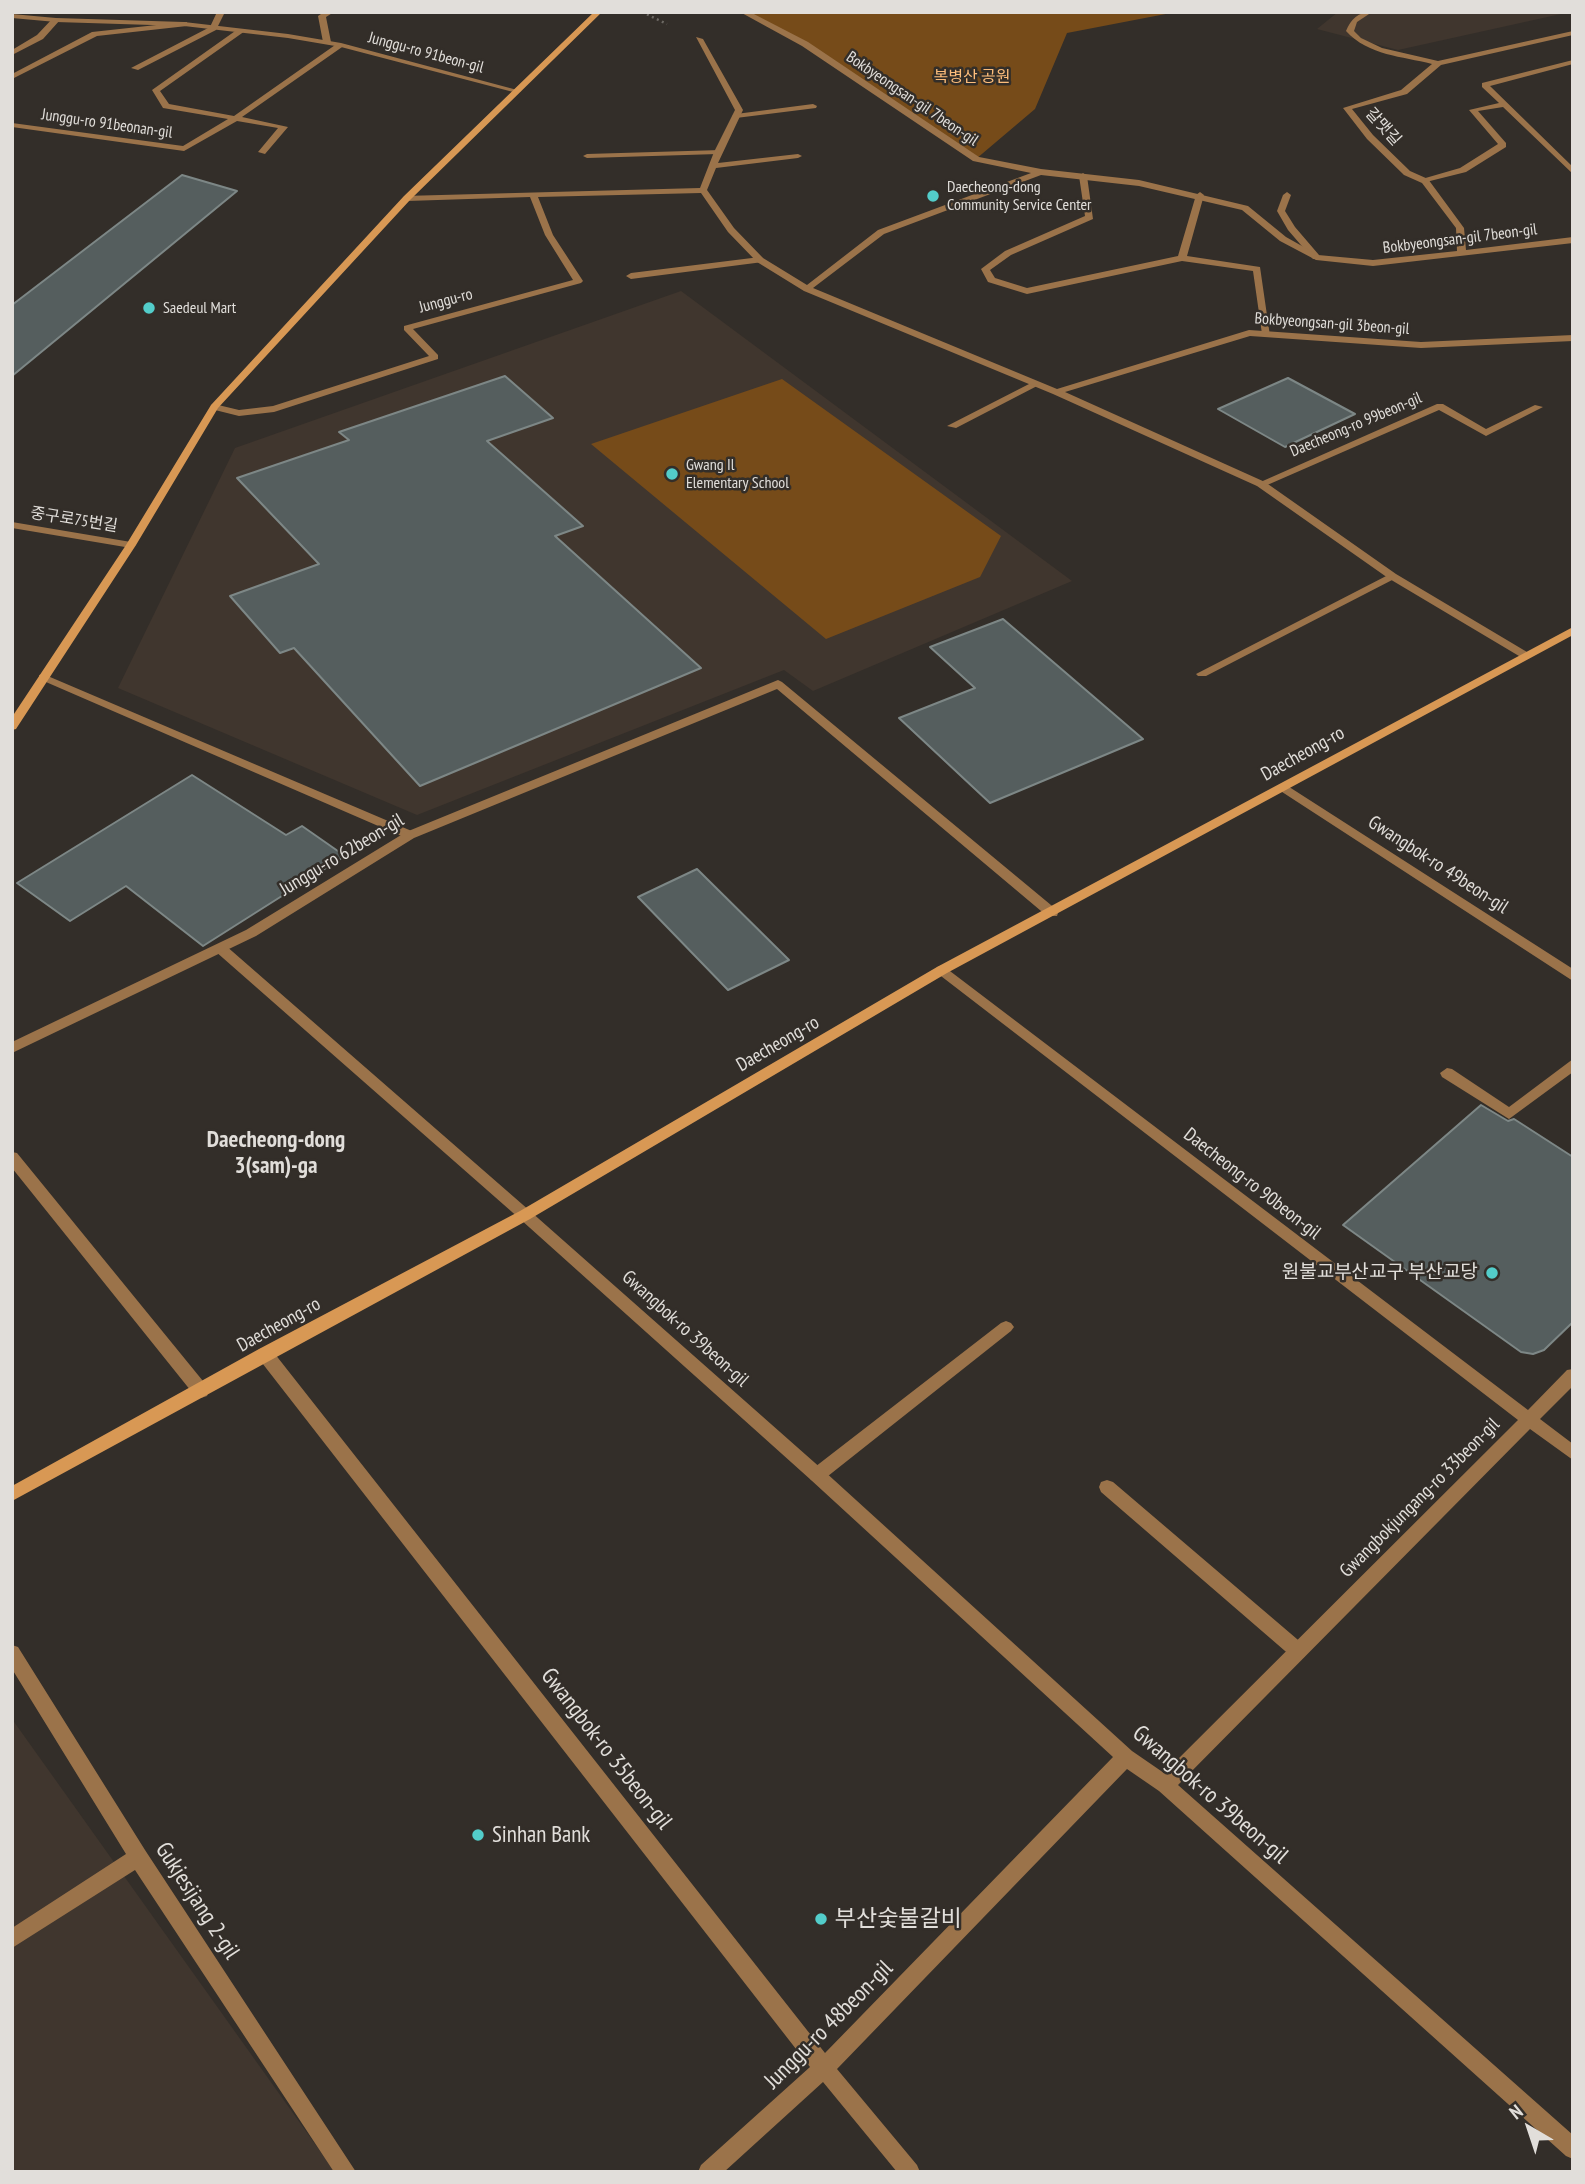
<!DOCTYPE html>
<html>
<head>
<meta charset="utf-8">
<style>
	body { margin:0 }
	#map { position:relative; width:1585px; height:2184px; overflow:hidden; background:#332e29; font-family:"PT Sans Narrow",sans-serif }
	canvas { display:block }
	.frame { position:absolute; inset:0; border:14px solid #e1deda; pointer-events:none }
	.north { position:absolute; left:1494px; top:2093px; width:70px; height:70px; -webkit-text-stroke:5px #332e29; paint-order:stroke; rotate:321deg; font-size:19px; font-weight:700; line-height:28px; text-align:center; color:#e1deda }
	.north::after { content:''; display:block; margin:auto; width:24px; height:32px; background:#e1deda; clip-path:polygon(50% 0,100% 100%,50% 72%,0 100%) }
</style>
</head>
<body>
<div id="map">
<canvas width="1585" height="2184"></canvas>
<div class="frame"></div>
<div class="north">N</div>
</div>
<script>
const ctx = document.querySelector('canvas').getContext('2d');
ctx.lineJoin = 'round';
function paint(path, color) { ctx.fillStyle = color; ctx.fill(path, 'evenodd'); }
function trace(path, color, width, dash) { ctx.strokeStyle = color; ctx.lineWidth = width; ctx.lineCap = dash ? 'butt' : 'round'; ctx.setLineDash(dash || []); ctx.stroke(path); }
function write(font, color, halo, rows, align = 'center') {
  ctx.font = font + ' "PT Sans Narrow","Noto Sans KR",sans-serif'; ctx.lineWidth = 5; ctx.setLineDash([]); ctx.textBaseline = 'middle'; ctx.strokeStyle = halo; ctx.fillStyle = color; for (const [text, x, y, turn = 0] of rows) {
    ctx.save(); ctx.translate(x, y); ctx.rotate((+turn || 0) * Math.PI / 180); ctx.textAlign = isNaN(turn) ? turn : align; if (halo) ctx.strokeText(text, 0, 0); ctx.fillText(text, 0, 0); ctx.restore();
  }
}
paint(new Path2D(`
	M1338,12h232l-172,38 -81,-21z
	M681,291l391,290 -259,110 -29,-21 -367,145 -299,-127 117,-240z
	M12,1719l323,453h-323z`), '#40362e');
paint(new Path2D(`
	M744,12h432l-109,21 -32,76 -59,50 -171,-115z
	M782,379l219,157 -21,41 -154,62 -235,-195z`), '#764b19');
const building = new Path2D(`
	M182,175l55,16 -225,185v-71z
	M505,376l48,42 -66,23 96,85 -28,10 146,132 -281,118 -126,-138 -14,5 -50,-57 89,-32 -82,-86 112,-38 -10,-8z
	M1288,378l67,36 -70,33 -67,-38z
	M1003,619l140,120 -153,64 -91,-85 76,-30 -45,-41z
	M192,775l94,60 16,-9 43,30 -142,90 -77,-60 -56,35 -53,-38z
	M697,869l92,91 -61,30 -90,-93z
	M1481,1105l27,16 6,-2 59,38v165l-29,28 -11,4 -12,-2 -178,-127z`);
paint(building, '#555e5e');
trace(building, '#7d8786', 2);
trace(new Path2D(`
	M642,12l25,12`), '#6e6a65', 2.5, [2, 3.5]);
paint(new Path2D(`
	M217,12h8l-9,18 -78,40 -7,-2 79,-41z
	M324,12h10l-8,5 5,25 -4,2 -4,-2 -5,-26z
	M53,18l7,2 -17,19 -31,16v-5l25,-15z
	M184,22h3v4l-90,10 -85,43v-5l80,-42z
	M238,29l7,2 -85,60 9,13 65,12 104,-73 7,2 -103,72 46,10 -23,27 -7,-2 20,-24 -41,-7 -53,30 -172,-24v-4l171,23 45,-27 -65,-11 -11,-18z
	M1573,60v4l-83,22 83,81v7l-70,-67 -25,4 28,32v4l-40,25 -44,11v-4l38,-11 38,-24 -29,-34 30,-7 -17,-16v-4z
	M813,104l4,2 -1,2 -80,10 -4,-2 4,-2z
	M721,150l1,2 -4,2 -131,4 -4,-2 4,-2z
	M1083,173l4,3 6,43 -82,36 -21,15 5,8 32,10 151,-32 18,-61 4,-3 4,3 -17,61 73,11 10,69 -8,-2 -9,-63 -71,-10 -155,33 -39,-12 -7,-13 24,-18 80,-35 -6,-40z
	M1287,192l4,3 -6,16 10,16 24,28v4h-6l-25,-29 -11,-19 6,-16z
	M760,257l3,1v4l-132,17 -5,-3 5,-3z
	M1031,383l8,2 -83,43 -9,-2z
	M1437,404h6l43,25 49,-24 8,2 -57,29 -47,-26 -174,76h-8l-1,-2z
	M1392,573l5,3 -1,2 -190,98h-8l-2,-2z
	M43,674l371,158 2,3 -6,4 -4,-1 -367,-159v-4z
	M220,943l5,2 305,266 2,4 -2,4h-10l-305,-268 -2,-3z
	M1573,1059v13l-64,47 -67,-42 -2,-4 7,-5 5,1 57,38z
	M12,1152l5,1 190,233 2,5 -2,5 -6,2 -6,-2 -183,-228z
	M1006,1321l5,2 3,4 -3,4 -188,149 -6,2 -6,-2 -2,-5 2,-5 190,-147z
	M1107,1480l6,2 191,163 3,6 -3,6 -6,2 -6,-2 -191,-165 -2,-5 2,-5z`), '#9b734a');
paint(new Path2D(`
	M740,12h10l58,30 171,115 62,12 98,11 109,26 38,31 32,18 55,5 84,-9 -1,-23 -34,-45 -18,-8 -37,-36 -24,-31 58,-18 31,-26c-30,-8 -63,-8 -86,-33 5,-12 12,-19 26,-19l-15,10 -3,9 7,7 21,10 56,13 135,-30v4l-132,30 -34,29 -55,15 21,26 37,36 18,8 36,49 2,22 107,-13v6l-200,23 -57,-6 -36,-19 -38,-31 -103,-24 -98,-11 -157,59 -71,54 244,101 192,-59 172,12 152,-7v6l-152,7 -171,-12 -185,56 200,90 131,92 131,78v4h-8l-131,-78 -131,-92 -204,-92 -249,-103 -47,-29 -29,-30 -27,-39 -163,4 15,38 30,46 -2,2 -168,46 25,26v4l-164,53 -35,4 -28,-7v-4l3,-1 25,6 34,-4 156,-50 -25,-26v-4l169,-46 -28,-45 -15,-38 -123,4 -3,-1v-4l296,-8 14,-36 21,-42 -39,-73 7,2 40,71 -25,53 80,-9 4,2 -4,2 -82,10 -9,22 27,38 29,30 44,27 71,-55 153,-57 -58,-12 -171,-115z
	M12,14l44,4 128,4 104,12 53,9 180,48 -4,2 -176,-46 -53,-9 -104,-12 -128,-4 -44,-4z
	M12,522l119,20 5,3 -5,3 -119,-20z
	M778,680l4,2 275,228 1,3 -1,3h-10l-270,-227 -363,149 -158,98 -244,117v-11l234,-112 160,-98z
	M1283,783l290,186v12l-294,-191 -2,-3z
	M942,965l586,445 39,-40 6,-1v17l-33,33 33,25v16l-43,-31 -352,356 395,350v24l-7,-3 -407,-365 -32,-22 -290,300 80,96 3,7h-23l-74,-90 -99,90h-26l3,-7 109,-98 -551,-708 -2,-5 2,-5 6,-1 6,1 554,704 288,-296 -302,-277 -291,-261 -2,-4 2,-4h10l293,259 309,281 32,22 354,-353 -581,-447 -2,-3 2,-3z
	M12,1645l6,2 127,203 211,322h-22l-199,-302 -123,78v-20l114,-74 -114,-185z`), '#9b734a');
paint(new Path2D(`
	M594,12h8l-192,188 -192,208 -82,137 -120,184 -4,1v-13l114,-172 85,-140 193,-209z
	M1573,627v8l-626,338 -417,246 -518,282v-15l247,-137 261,-138 417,-244z`), '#d89854');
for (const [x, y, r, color] of [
	[933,196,7,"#53cdca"],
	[149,308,7,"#53cdca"],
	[672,474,7,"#53cdca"],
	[1492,1273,7,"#53cdca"],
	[478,1835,7,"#53cdca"],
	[821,1919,7,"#53cdca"]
]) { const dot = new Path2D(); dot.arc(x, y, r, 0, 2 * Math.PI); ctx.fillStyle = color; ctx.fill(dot); trace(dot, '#332e29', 2.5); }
write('16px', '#e1deda', '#332e29', [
	["Junggu-ro 91beon-gil",426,53,15],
	["Bokbyeongsan-gil 7beon-gil",912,99,34],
	["Junggu-ro 91beonan-gil",107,124,8],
	["갈맷길",1383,127,48],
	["Bokbyeongsan-gil 7beon-gil",1460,239,-7],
	["Junggu-ro",446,301,-15],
	["Bokbyeongsan-gil 3beon-gil",1332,324,4],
	["Daecheong-ro 99beon-gil",1356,425,-23],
	["중구로75번길",74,520,9]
]);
write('16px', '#fdbd7b', '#332e29', [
	["복병산 공원",972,77]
]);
write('16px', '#e1deda', '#332e29', [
	["Daecheong-dong",947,187],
	["Community Service Center",947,205],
	["Saedeul Mart",163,308],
	["Gwang Il",686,465],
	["Elementary School",686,483]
], 'left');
write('19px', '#e1deda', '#332e29', [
	["Daecheong-ro",1303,754,-29],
	["Junggu-ro 62beon-gil",342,855,-31],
	["Gwangbok-ro 49beon-gil",1438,865,33],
	["Daecheong-ro",778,1044,-30],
	["Daecheong-ro 90beon-gil",1252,1184,38],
	["Daecheong-ro",279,1325,-29],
	["Gwangbok-ro 39beon-gil",685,1329,42],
	["Gwangbokjungang-ro 33beon-gil",1420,1498,-45]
]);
write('19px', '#e1deda', '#332e29', [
	["원불교부산교구 부산교당",1478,1273]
], 'right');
write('bold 23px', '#e1deda', '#332e29', [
	["Daecheong-dong",276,1140],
	["3(sam)-ga",276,1166]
]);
write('23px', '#e1deda', '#332e29', [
	["Gwangbok-ro 35beon-gil",606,1749,52],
	["Gwangbok-ro 39beon-gil",1210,1795,41],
	["Gukjesijang 2-gil",197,1901,57],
	["Junggu-ro 48beon-gil",829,2025,-45]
]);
write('23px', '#e1deda', '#332e29', [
	["Sinhan Bank",492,1835],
	["부산숯불갈비",835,1919]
], 'left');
</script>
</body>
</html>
